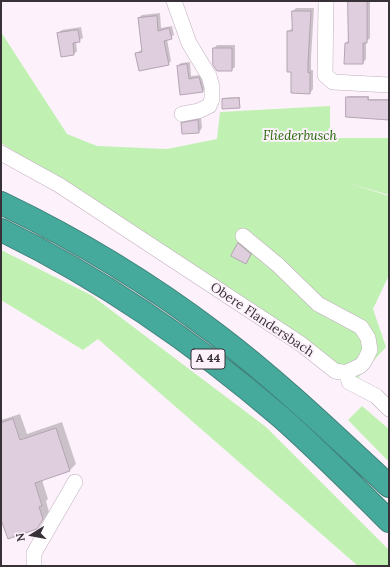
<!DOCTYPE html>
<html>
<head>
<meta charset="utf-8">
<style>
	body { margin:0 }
	#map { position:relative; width:390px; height:567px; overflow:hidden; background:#fdf2fc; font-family:Lora,serif }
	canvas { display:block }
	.frame { position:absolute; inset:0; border:2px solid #383238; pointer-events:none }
	.north { position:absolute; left:12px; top:515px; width:40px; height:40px; -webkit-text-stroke:3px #fdf2fc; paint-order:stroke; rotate:259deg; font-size:11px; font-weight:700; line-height:16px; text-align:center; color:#383238 }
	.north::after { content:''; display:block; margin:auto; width:14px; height:18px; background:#383238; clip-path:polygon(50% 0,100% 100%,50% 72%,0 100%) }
</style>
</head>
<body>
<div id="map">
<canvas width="390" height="567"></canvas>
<div class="frame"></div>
<div class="north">N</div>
</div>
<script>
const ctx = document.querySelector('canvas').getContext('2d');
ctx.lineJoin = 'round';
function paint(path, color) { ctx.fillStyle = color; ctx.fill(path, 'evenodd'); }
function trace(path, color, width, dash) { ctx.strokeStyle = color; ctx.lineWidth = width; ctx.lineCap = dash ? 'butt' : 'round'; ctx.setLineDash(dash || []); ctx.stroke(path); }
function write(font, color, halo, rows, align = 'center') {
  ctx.font = font + ' Lora,serif'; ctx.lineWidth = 4; ctx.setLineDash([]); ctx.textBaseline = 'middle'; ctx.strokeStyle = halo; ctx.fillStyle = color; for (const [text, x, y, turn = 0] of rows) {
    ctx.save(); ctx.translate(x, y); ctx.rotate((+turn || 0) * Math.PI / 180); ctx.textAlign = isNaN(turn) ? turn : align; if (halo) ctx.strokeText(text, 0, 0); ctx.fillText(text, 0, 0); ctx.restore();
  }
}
paint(new Path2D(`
	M1,32l66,102 30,12 70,3 50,-10 3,-27 110,-6v32h59v57l-41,-12 41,13v79l-16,34 13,38 -28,31 -132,-92 -225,-143z
	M1,250l90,45 175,132 123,123v16h-31l-260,-227 -15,11 -82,-50z
	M362,406l27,23v33l-41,-42z`), '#c0f0b2');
paint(new Path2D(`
	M349,1h21v37l-4,4v17l-3,4 -17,-20 3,-3z
	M296,8h18l-3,50v12h2v19l-3,4 -18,-22h-4v-40l5,-3v-17z
	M160,13l1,15 11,-2 2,9 -7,4 4,22 -3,3 -32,-11 7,-4 -4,-31 3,-3z
	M81,27l2,11 -7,4 1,9 -3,3 -12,2 -4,-23 4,-3z
	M217,45h18v22l-4,3 -17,-22z
	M190,62l1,14 11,-1 3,13 -2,3 -22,3 -3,-28 3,-3z
	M349,96h20v3h20v21h-4l-38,-23z
	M240,97v10l-17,-7 1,-2z
	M201,117l1,11 -3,4 -17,-9 3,-3z
	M242,241l12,10 -8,12 -7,-19z
	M20,414l7,20 35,-12 14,42 -6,6 -28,10 6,19 -2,2 3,11 -12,17 -36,-10v-99z`), '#0003');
const building = new Path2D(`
	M348,1h19v42h-4v21h-19l1,-21h3z
	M292,11h19l-3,51v11l2,-1v22l-19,-1v-21h-4v-41h5z
	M157,16l1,15 11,-3 3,11 -8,2 5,24 -30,6 -4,-18 7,-1 -4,-34z
	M78,30l2,12 -7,1 1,12 -13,2 -4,-24z
	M213,48h19v23h-15l-4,-6z
	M187,64l2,15 10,-2 4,15 -23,3 -3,-29z
	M346,97h22v3h21v20l-43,-3z
	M239,98l1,10 -18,1v-10z
	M198,120l1,13 -17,1 -1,-11z
	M238,243l13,11 -5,10 -15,-8z
	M13,419l7,21 36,-12 14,43 -35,12 7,23 -3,1 4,12 -6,10 -29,10 -7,-19v-97z`);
paint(building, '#dfcedd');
trace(building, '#b5a4b3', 1);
const minor = new Path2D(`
	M174,1l15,42 20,33 3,11v12l-3,7 -11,5 -16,3
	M326,1l-1,74 8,7 56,3
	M1,153l58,32 242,159 34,27 6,1h6l13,-6 4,-4 6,-12 -2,-12 -7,-11 -43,-23 -40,-39 -35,-29
	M347,372l2,10 27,14 13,13
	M34,566v-13l41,-71`);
const highway = new Path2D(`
	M1,203c75,36 148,80 215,131 61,46 117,100 173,152
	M1,230c101,49 196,115 281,188 37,33 72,68 107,103`);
trace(minor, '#bfaebd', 16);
trace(highway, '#408079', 24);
trace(minor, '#fff', 15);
trace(highway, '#45aa9c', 22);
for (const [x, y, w] of [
	[208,359,34]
]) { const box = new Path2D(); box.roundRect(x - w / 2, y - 10, w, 20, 3); ctx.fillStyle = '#fdf2fc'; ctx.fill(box); trace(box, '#383238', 1); }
write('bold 12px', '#383238', null, [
	["A 44",208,359]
]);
write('italic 13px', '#27680a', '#fdf2fc', [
	["Fliederbusch",300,136]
]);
write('13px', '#383238', '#fdf2fc', [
	["Obere Flandersbach",262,320,34]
]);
</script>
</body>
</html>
